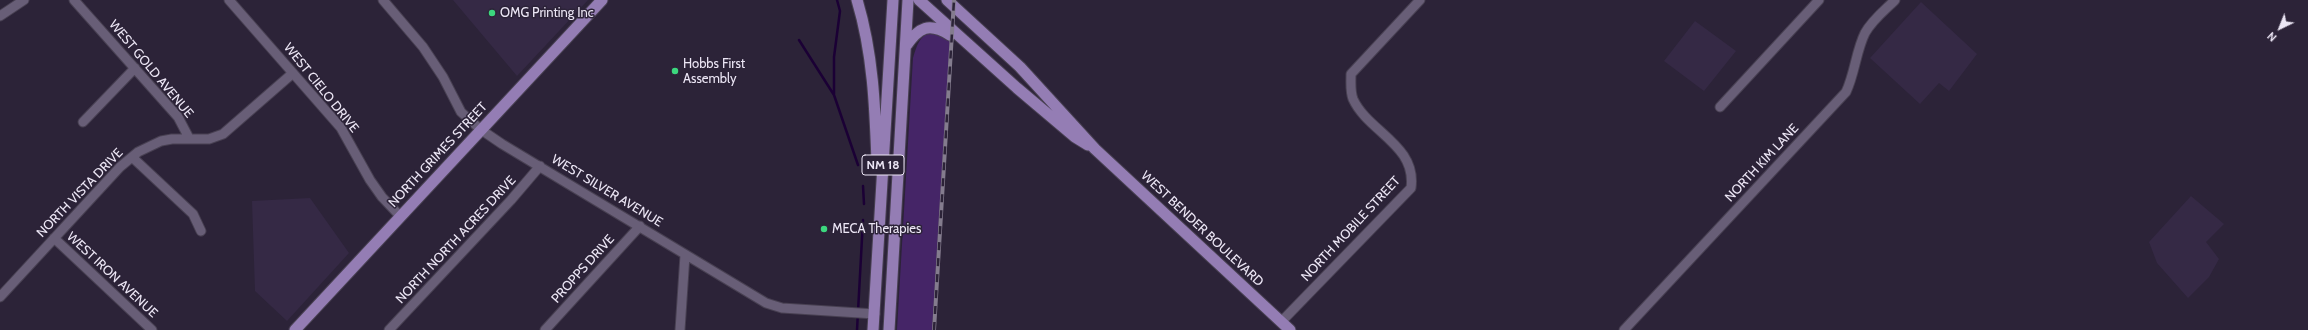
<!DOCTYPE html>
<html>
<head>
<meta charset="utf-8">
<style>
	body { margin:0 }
	#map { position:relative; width:2308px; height:330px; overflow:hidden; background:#2c2338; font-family:Cabin,sans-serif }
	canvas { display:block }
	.north { position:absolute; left:2260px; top:8px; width:40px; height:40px; -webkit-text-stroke:3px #2c2338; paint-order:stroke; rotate:223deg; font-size:11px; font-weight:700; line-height:16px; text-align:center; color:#ece6f5 }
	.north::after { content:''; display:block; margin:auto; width:14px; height:18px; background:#ece6f5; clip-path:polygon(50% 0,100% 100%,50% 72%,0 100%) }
</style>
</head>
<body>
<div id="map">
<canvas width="2308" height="330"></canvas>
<div class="north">N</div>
</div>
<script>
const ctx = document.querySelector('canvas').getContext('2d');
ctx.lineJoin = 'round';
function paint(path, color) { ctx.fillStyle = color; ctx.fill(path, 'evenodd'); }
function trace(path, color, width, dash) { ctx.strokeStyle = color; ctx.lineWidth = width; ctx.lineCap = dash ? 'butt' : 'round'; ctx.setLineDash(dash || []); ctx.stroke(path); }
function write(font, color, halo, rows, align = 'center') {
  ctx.font = font + ' Cabin,sans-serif'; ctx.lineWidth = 3; ctx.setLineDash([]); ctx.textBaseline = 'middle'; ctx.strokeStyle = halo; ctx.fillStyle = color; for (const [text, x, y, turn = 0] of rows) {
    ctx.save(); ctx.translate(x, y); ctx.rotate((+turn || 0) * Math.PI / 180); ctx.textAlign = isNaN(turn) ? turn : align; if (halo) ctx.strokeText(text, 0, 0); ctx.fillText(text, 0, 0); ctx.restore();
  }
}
paint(new Path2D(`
	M453,0h135l-71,76z
	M1921,2l56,52 -28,37 -10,-8 -19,21 -50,-46z
	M1695,21l41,30 -32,40 -40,-30z
	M2191,196l33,28 -18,18 13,17 -10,18 -21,21 -31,-35 -8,-21z
	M310,198l39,55 -62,68 -32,-30 -3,-90z`), '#352945');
paint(new Path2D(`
	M931,31l19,8 -18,291h-35l16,-272c4,-13 6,-21 18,-27z`), '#452567');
trace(new Path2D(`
	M799,40l35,55 24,70
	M834,94v-37l6,-46 -3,-11
	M863,186l1,18
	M857,330l6,-110`), '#1b0035', 2.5);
const minor = new Path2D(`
	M74,0l104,117 11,21
	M229,0l112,128 29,52 12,17 18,19
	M383,0l40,47 20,30 18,35 19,17 22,15 264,159 16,5 93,6
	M0,16l24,-16
	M1720,107l99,-107
	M83,122l52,-54
	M132,157l61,57 8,17
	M54,238l98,92
	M0,297l120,-130 18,-15 23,-11 11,-2h37l14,-5 70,-61
	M1281,322l130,-134c6,-43 -43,-56 -58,-89 -3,-8 -2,-17 -2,-25l69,-74
	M389,330l122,-130 29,-34
	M545,330l95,-104
	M680,330l5,-75
	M1624,330l222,-238c9,-19 10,-41 19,-59 7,-13 20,-23 30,-33`);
const major = new Path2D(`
	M857,0c16,53 18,106 20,162l2,7
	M919,0l98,88 58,49 13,8
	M947,0l73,67 75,82 195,181
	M906,46c13,-19 23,-24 44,-11
	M295,330l307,-330
	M873,330l20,-330
	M889,330l19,-330`);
trace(minor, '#484052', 11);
trace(major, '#484052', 13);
trace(minor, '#685e77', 9);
trace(major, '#947db4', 11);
const rail = new Path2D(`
	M934,330l20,-330`);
trace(rail, '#847c8e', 4);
trace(rail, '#2c2338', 2.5, [8]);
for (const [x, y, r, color] of [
	[492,13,4,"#3cd77e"],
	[675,71,4,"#3cd77e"],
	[824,229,4,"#3cd77e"]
]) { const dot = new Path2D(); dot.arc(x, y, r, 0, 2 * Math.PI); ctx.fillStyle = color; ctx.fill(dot); trace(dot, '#2c2338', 1.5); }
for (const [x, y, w] of [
	[883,165,42]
]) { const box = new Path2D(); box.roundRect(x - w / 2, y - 10, w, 20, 3); ctx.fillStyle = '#2c2338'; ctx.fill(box); trace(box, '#ece6f5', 1); }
write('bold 12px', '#ece6f5', null, [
	["NM 18",883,165]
]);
write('13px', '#ece6f5', '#2c2338', [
	["OMG Printing Inc",500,13],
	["Hobbs First",683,64],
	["Assembly",683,79],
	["MECA Therapies",832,229]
], 'left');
write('13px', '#ece6f5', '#2c2338', [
	["WEST GOLD AVENUE",151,69,50],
	["WEST CIELO DRIVE",321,88,51],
	["NORTH GRIMES STREET",438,155,-47],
	["NORTH KIM LANE",1762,163,-47],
	["WEST SILVER AVENUE",607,191,31],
	["NORTH VISTA DRIVE",80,193,-46],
	["WEST BENDER BOULEVARD",1202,229,43],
	["NORTH MOBILE STREET",1351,229,-47],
	["NORTH NORTH ACRES DRIVE",456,240,-47],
	["PROPPS DRIVE",583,269,-48],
	["WEST IRON AVENUE",112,275,43]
]);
</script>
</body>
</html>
